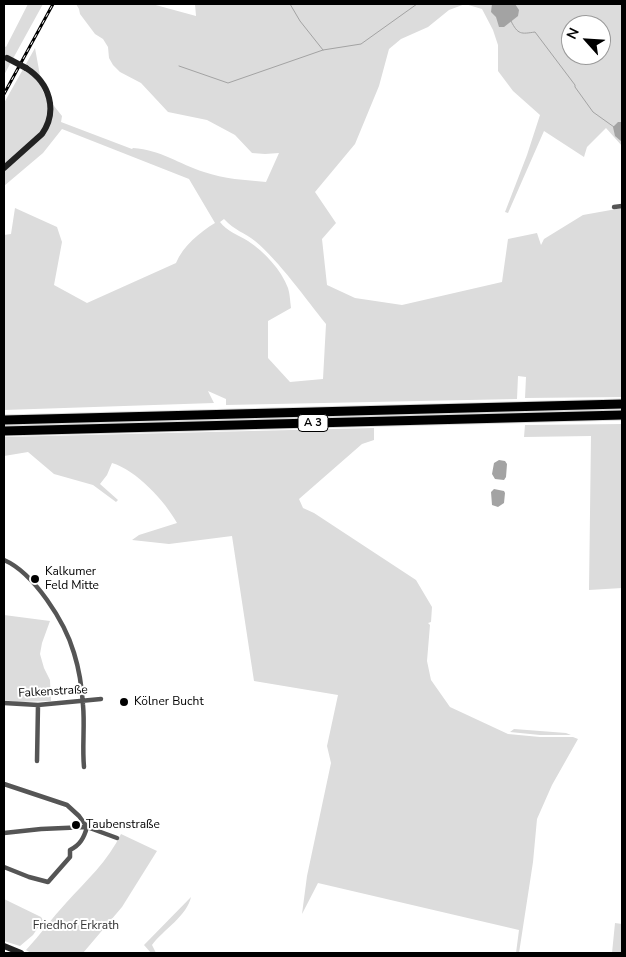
<!DOCTYPE html>
<html>
<head>
<meta charset="utf-8">
<style>
	body { margin:0 }
	#map { position:relative; width:626px; height:957px; overflow:hidden; background:#fff; font-family:"Nunito Sans",sans-serif }
	canvas { display:block }
	.frame { position:absolute; inset:0; border:5px solid #000; pointer-events:none }
	.north { position:absolute; left:561px; top:15px; width:50px; height:50px; box-sizing:border-box; background:#fff; border:1px solid #999; border-radius:50%; rotate:296deg; font-size:14px; font-weight:700; line-height:20px; text-align:center; color:#000 }
	.north::after { content:''; display:block; margin:auto; width:18px; height:22px; background:#000; clip-path:polygon(50% 0,100% 100%,50% 72%,0 100%) }
</style>
</head>
<body>
<div id="map">
<canvas width="626" height="957"></canvas>
<div class="frame"></div>
<div class="north">N</div>
</div>
<script>
const ctx = document.querySelector('canvas').getContext('2d');
ctx.lineJoin = 'round';
function paint(path, color) { ctx.fillStyle = color; ctx.fill(path, 'evenodd'); }
function trace(path, color, width, dash) { ctx.strokeStyle = color; ctx.lineWidth = width; ctx.lineCap = dash ? 'butt' : 'round'; ctx.setLineDash(dash || []); ctx.stroke(path); }
function write(font, color, halo, rows, align = 'center') {
  ctx.font = font + ' "Nunito Sans",sans-serif'; ctx.lineWidth = 4; ctx.setLineDash([]); ctx.textBaseline = 'middle'; ctx.strokeStyle = halo; ctx.fillStyle = color; for (const [text, x, y, turn = 0] of rows) {
    ctx.save(); ctx.translate(x, y); ctx.rotate((+turn || 0) * Math.PI / 180); ctx.textAlign = isNaN(turn) ? turn : align; if (halo) ctx.strokeText(text, 0, 0); ctx.fillText(text, 0, 0); ctx.restore();
  }
}
paint(new Path2D(`
	M28,4h15l-39,71v-29l2,1z
	M76,4h68l6,1 2,-1 44,12 -1,-12h270l-16,6 -21,17 -27,12 -12,10 -10,37 -24,58 -40,48 21,31 -14,16 5,46 28,13 47,7 100,-23 6,-43 29,-6 4,12 3,-6 39,-24 39,-7v189l-97,1 1,-21 -8,-1 -1,23 -291,6v-6l-18,-8 6,12 -210,7v-175l7,-1 4,-26 42,19 5,15 -8,43 33,18 89,-40c7,-17 24,-31 39,-40l-26,-44 -127,-50 -19,24 -39,33v-83l31,-55 8,44 19,24 -1,6 71,27 1,-1c28,2 46,16 71,24 20,7 41,8 62,10l13,-29 -14,1 -13,-1 -17,-18 -28,-15 -39,-8 -27,-29 -21,-11 -7,-7 -4,-7 -1,-11 -5,-8 -8,-5 -15,-20 -1,-5zM224,219c11,12 20,13 31,22 25,21 50,57 71,83l-3,55 -33,3 -22,-24v-37l23,-13c-1,-7 -1,-14 -3,-20 -7,-18 -23,-36 -40,-47 -10,-6 -21,-10 -28,-19z
	M465,4h157v142l-16,-18 -19,19 -3,10 -40,-26 -36,82 -3,-1 22,-57 13,-40 -27,-24 -15,-20v-26l-5,-15 -11,-21zM571,25h30v30h-30z
	M622,424v164l-33,2 2,-154 -67,1 1,-12z
	M374,428v12l-12,4 -63,55 4,9 11,5 102,67 16,27 -1,15 -3,1 2,2 -3,36 4,19 19,27 58,27 32,3h33l5,2 -26,46 -15,34 -4,43 -14,91h-3l3,-23 -201,-47 -16,31 5,-38 24,-113 -4,-17 11,-51 -84,-14 -22,-145 -63,8 -37,-4 7,-5 38,-12c-12,-22 -41,-53 -65,-60l-5,12 -7,9 18,16 -2,2 -23,-17 -39,-11 -26,-22 -24,4v-19z
	M4,615l46,6 -8,22 -2,11 4,14 6,12 1,21 -35,1 -12,-2z
	M514,729l52,4 5,2h-31l-30,-3z
	M121,834l36,17 -35,56 -39,46h-52l-5,-3c14,-15 26,-32 40,-47 20,-22 42,-42 55,-69z
	M191,897c-4,19 -27,32 -39,48l4,8h-5l-7,-8z
	M4,899l37,18 2,3 -10,15 -13,11 -16,-5z
	M615,923l7,1v29h-10z`), '#dcdcdc');
paint(new Path2D(`
	M492,4h23l4,6 -1,6 -14,11h-5l-3,-10 -5,-5z
	M618,122h4v20l-7,-6 -2,-9z
	M499,460l6,1 2,3 -1,13 -2,3 -9,-1 -3,-5 2,-11z
	M494,489l10,2 1,2 -1,10 -6,4 -6,-2 -1,-13z`), '#a3a3a3');
trace(new Path2D(`
	M290,4l10,17 23,29
	M511,21c7,14 10,13 24,11l40,53v2l18,25 21,15
	M179,66l49,17 95,-33 38,-6 56,-40`), '#a3a3a3', 1);
const motorway = new Path2D(`
	M4,420l618,-16
	M4,431l618,-16`);
trace(motorway, '#dbdbdb', 11);
trace(new Path2D(`
	M614,207l8,-1
	M4,560c30,13 61,62 70,93 5,16 8,35 9,52 2,21 -1,41 1,62
	M4,703l34,2 63,-6
	M37,761l1,-56
	M4,784l63,21 12,11 8,11
	M4,833l37,-4 46,-2 30,11
	M4,867l25,10 19,5 22,-25v-7c10,-5 14,-12 17,-23`), '#555', 4.5);
trace(new Path2D(`
	M4,168l38,-34c16,-23 8,-51 -16,-66
	M4,946l17,7`), '#222', 6);
trace(motorway, '#000', 9);
const rail = new Path2D(`
	M4,94l49,-90`);
trace(rail, '#000', 3);
trace(rail, '#fff', 1, [4]);
trace(new Path2D(`
	M7,58l19,10`), '#222', 6);
for (const [x, y, r, color] of [
	[35,579,5,"#000"],
	[124,702,5,"#000"],
	[76,825,5,"#000"]
]) { const dot = new Path2D(); dot.arc(x, y, r, 0, 2 * Math.PI); ctx.fillStyle = color; ctx.fill(dot); trace(dot, '#fff', 2); }
for (const [x, y, w] of [
	[313,423,30]
]) { const box = new Path2D(); box.roundRect(x - w / 2, y - 8.5, w, 17, 4); ctx.fillStyle = '#fff'; ctx.fill(box); trace(box, '#000', 1); }
write('bold 11px', '#000', null, [
	["A 3",313,423]
]);
write('12px', '#000', '#fff', [
	["Kalkumer",45,572],
	["Feld Mitte",45,586],
	["Kölner Bucht",134,702],
	["Taubenstraße",86,825]
], 'left');
write('12px', '#000', '#fff', [
	["Falkenstraße",53,692,-3]
]);
write('12px', '#333', '#fff', [
	["Friedhof Erkrath",76,926]
]);
</script>
</body>
</html>
